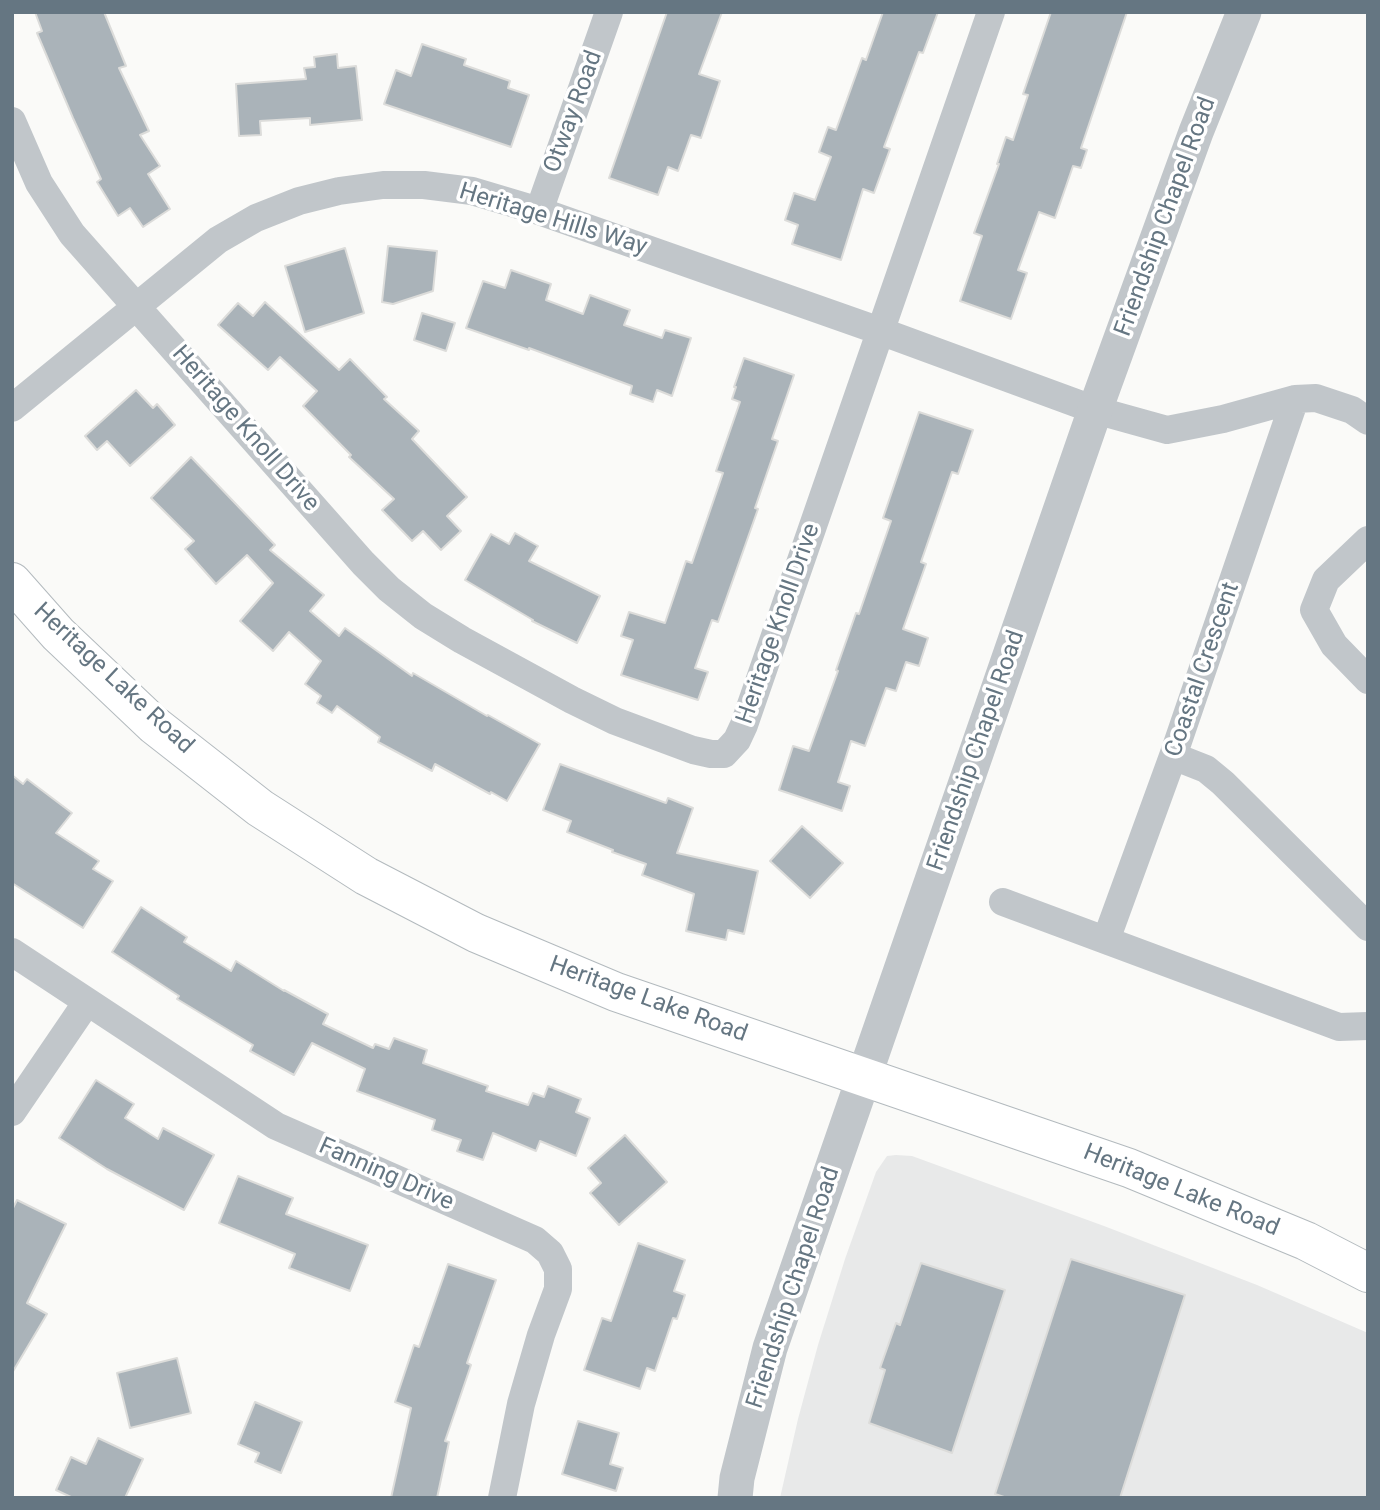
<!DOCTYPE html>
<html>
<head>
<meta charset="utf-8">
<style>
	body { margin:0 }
	#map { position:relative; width:1380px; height:1510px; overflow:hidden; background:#fafaf8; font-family:Roboto,sans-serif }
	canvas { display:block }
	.frame { position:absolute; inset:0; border:14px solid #657682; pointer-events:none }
</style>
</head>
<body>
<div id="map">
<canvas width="1380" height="1510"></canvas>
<div class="frame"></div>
</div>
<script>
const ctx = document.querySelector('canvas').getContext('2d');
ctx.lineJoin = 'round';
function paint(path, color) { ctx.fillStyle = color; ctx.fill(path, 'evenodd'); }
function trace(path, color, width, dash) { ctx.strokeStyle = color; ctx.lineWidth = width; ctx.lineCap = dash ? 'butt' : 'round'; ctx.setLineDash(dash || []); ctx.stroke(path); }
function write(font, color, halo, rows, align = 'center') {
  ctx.font = font + ' Roboto,sans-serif'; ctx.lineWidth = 7; ctx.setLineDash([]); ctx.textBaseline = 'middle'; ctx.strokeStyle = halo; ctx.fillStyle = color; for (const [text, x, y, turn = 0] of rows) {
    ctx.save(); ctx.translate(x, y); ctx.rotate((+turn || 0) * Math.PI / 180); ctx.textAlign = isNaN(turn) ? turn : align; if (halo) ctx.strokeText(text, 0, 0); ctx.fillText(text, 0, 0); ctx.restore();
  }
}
paint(new Path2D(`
	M896,1155l16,1 192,70 153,59 111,48v165h-588l18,-79 20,-74 27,-86 31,-87 11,-16z`), '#e8e9e9');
const building = new Path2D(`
	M35,12h69l22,54 -7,2 30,63 -9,4 20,31 -12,8 22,35 -27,18 -13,-19 -12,8 -21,-34 4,-3 -28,-61 -36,-85 5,-2z
	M667,12h55l-23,62 21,7 -19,57 -10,-3 -13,36 -10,-4 -10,28 -49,-17z
	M883,12h55l-15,41 -4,-1 -35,95 6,2 -16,44 -11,-4 -22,71 -49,-16 6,-19 -13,-5 9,-27 21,7 16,-43 -12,-5 9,-25 8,3 26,-72 4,2z
	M1051,12h76l-46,136 6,2 -6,18 -8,-2 -18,52 -16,-6 -21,58 9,3 -16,46 -51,-18 22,-65 -8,-3 25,-69h-2l9,-27 7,3 15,-45 -5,-1z
	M422,44l44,15 -2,6 46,16 -2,7 21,7 -18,52 -127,-43 12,-34 15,6z
	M337,54l1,14 18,-2 6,54 -52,5v-7l-50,3 1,14 -22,1 -3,-52 70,-5 -2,-11 11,-1 -1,-10z
	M388,246l49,5 -4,40 -40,13 -11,-2z
	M345,248l19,65 -59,19 -20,-66z
	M511,270l40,14 -5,16 37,14 7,-19 40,15 -6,15 38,13 3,-8 26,8 -19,58 -15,-6 -4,12 -23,-8 2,-8 -103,-38v2l-63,-22 17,-47 22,7z
	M265,302l74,68 11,-11 37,38 -3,2 35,32 -7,8 55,58 -20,19 14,15 -20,19 -18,-19 -11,10 -30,-31 12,-11 -45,-42 2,-2 -48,-49 14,-15 -37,-34 -12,13 -50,-45 20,-22 15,13z
	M422,313l33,10 -9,28 -32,-11z
	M744,358l50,17 -22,64 6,2 -23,67 3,1 -40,113 -6,-2 -17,48 13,4 -10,28 -77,-25 12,-35 -12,-4 8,-24 36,11 21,-62 6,2 31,-90 -7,-2 24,-69 -8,-3 4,-12h-2z
	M136,390l17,18 4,-4 18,21 -45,41 -23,-25 -10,9 -12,-14z
	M919,412l54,18 -15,44 -6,-2 -31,90 5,2 -23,65 25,9 -9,28 -13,-4 -10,29 -10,-3 -21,58 -14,-5 -13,41 12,4 -8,25 -63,-21 14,-44 16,5 29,-80 -2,-1 20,-57 3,1 32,-93 -8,-3z
	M191,457l84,88 -5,5 54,45 -14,16 29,25 6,-8 67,48 1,-3 74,43 1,-1 52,29 -33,57 -16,-9 -1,2 -55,-30 -3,7 -54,-29 2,-5 -43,-31 -5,7 -15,-10 4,-7 -16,-12 16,-23 -32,-29 -16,19 -33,-30 33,-38 -26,-28 -31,29 -31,-35 9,-8 -43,-43z
	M515,533l23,13 -9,15 71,35 -23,47 -45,-22 1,-1 -68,-40 26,-46 18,10z
	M560,764l106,39 2,-5 25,10 -16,45 81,18 -14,63 -16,-4 -2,10 -40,-9 8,-37 -52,-19 4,-11 -34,-12 1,-2 -46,-18 4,-11 -28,-11z
	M12,775l11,9 4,-5 45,34 -16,20 43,28 -6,8 20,12 -30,47 -71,-45z
	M802,826l41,37 -33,35 -40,-37z
	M141,907l46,30 -3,5 47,29 5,-10 48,30v-1l44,24 -5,10 50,24 2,-4 14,5 5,-11 33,12 -4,13 65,23 -2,5 42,14 5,-12 11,4 4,-11 33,13 -5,13 14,6 -14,38 -36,-15 -4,10 -43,-18 -10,27 -26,-9 4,-11 -29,-10 3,-10 -78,-29 8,-22 -53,-26 -18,32 -44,-24 3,-6 -76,-46 2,-3 -67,-44z
	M96,1080l38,24 -9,14 33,21 5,-11 51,27 -30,55 -77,-41 -48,-31z
	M625,1135l42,47 -48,43 -29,-32 11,-10 -13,-15z
	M238,1176l55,22 -7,16 82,31 -18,46 -61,-23 6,-14 -76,-31z
	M17,1200l49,24 -39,79 20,11 -35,59v-163z
	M638,1243l47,17 -11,31 11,4 -8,24 -4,-1 -18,53 -8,-3 -7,21 -56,-19 18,-52 9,3z
	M1071,1259l114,36 -65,203h-113l-12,-4z
	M921,1263l84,27 -53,163 -83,-30 16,-53 -5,-2 16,-45 4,2z
	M448,1264l48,16 -29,83 4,2 -26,76 4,1 -12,56h-46l20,-90 -16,-6 19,-57 5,2z
	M177,1358l14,55 -61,15 -13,-55z
	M255,1402l47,20 -21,51 -26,-11 4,-9 -21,-9z
	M578,1421l41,12 -9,31 13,4 -7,23 -54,-17z
	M98,1438l45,21 -18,39h-52l-17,-8 15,-33 15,7z`);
paint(building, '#aab3b9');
trace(building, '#dcdcda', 2);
const secondary = new Path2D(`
	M12,582l46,52 96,91 106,83 106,68 110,57 140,59 513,176 177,73 62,32`);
trace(secondary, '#b3babe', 40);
trace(new Path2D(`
	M12,121l27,62 33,51 291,329 26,26 34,27 39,24 110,60 43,21 78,29 18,4h13l13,-14 7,-15 247,-713
	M539,211l70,-199
	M12,408l206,-168 38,-22 43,-17 40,-10 44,-6h41l48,6 67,20 341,120 215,79 72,20 56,-11 72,-20 21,-1 36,12 16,11
	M1368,540l-42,40 -12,30 20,35 34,35
	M1173,756l33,13 17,14 145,144
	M1003,902l336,125 29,-1
	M1106,940l67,-184 122,-357
	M12,952l264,174 259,114 15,13 8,16v20l-17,46 -20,69 -19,94
	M12,1112l75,-110`), '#c1c6ca', 28);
trace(new Path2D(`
	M735,1498l2,-20 33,-130 325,-938 101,-278 48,-120`), '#c1c6ca', 35);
trace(secondary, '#fff', 38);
write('24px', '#657682', '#fff', [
	["Otway Road",574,112,-70],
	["Friendship Chapel Road",1166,217,-70],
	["Heritage Hills Way",553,220,17],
	["Heritage Knoll Drive",245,429,49],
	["Heritage Knoll Drive",779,624,-71],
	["Coastal Crescent",1203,670,-71],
	["Heritage Lake Road",113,679,43],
	["Friendship Chapel Road",977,751,-71],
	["Heritage Lake Road",648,1000,20],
	["Fanning Drive",386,1175,24],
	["Heritage Lake Road",1181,1191,22],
	["Friendship Chapel Road",794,1288,-72]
]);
</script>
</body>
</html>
